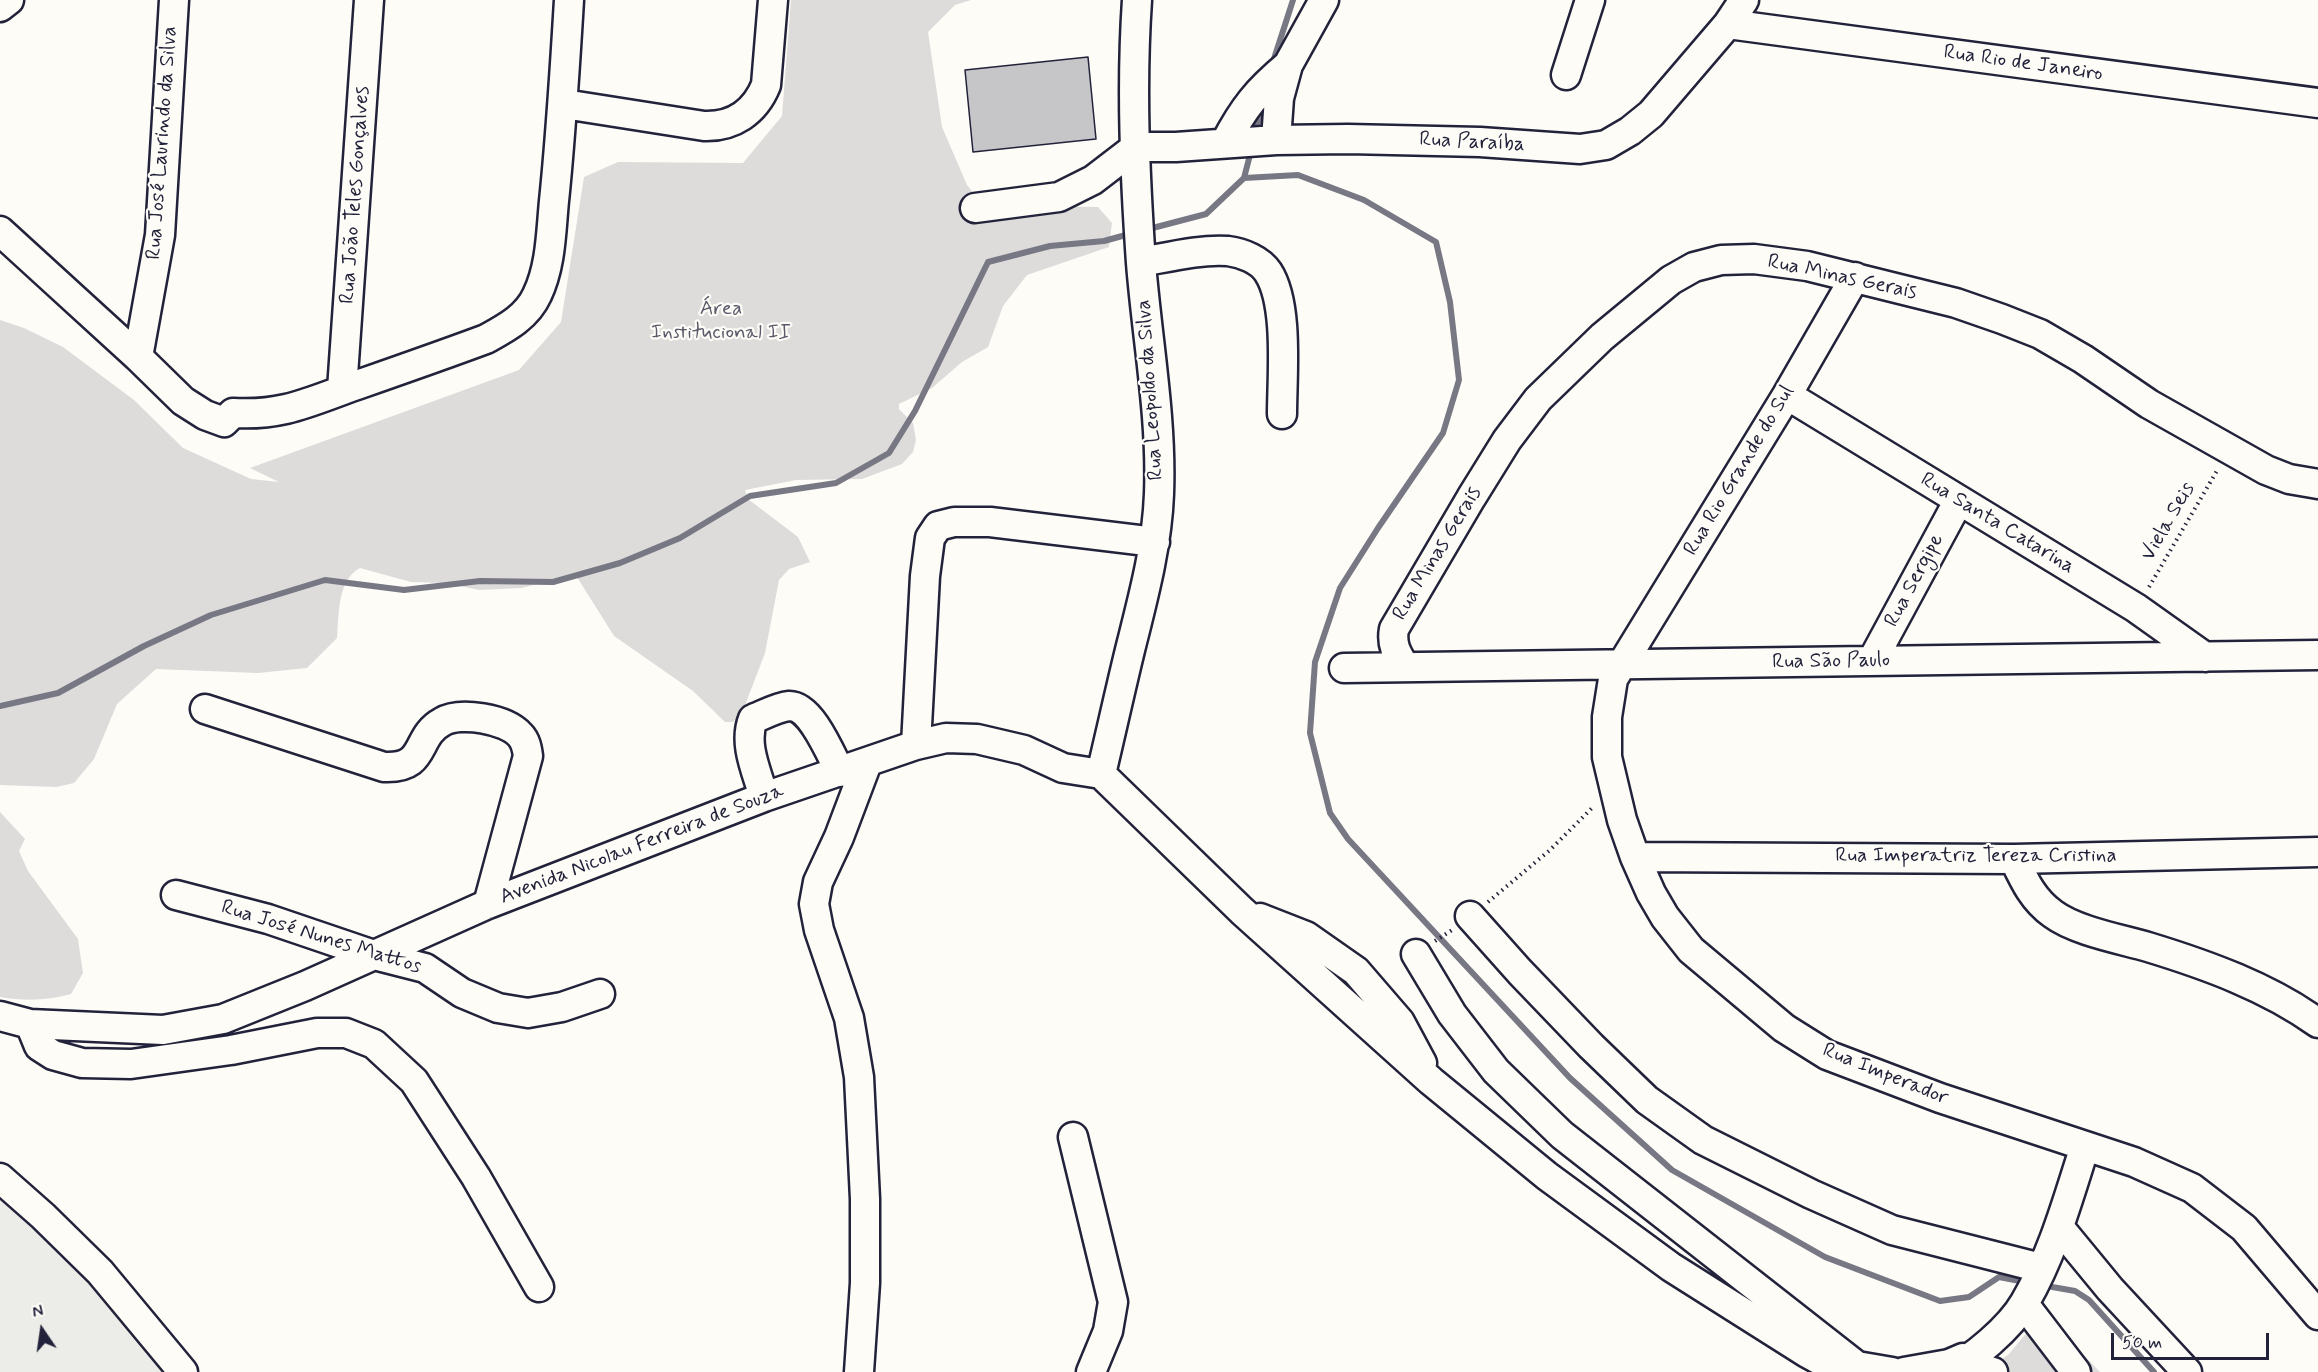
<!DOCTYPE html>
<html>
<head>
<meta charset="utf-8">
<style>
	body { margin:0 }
	#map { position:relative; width:2318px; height:1372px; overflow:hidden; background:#fdfcf7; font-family:Mynerve,sans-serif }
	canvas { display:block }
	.north { position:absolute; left:12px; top:1300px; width:60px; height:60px; -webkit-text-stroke:4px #fdfcf7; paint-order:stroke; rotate:347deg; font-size:16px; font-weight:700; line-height:24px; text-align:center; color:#22223b }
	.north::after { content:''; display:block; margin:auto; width:21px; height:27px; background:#22223b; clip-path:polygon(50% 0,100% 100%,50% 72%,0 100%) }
	.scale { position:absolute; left:2111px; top:1333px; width:158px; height:27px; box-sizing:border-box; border:3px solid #22223b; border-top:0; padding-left:8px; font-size:18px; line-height:21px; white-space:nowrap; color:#22223b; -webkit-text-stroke:4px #fdfcf7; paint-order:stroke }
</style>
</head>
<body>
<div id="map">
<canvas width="2318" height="1372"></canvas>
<div class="north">N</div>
<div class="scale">50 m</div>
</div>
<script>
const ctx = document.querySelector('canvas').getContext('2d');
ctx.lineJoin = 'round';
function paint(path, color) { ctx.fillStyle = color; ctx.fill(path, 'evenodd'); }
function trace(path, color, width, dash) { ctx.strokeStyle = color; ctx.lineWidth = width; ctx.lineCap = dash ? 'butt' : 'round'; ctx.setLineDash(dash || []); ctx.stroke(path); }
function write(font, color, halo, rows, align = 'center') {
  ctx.font = font + ' Mynerve,sans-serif'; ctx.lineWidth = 4.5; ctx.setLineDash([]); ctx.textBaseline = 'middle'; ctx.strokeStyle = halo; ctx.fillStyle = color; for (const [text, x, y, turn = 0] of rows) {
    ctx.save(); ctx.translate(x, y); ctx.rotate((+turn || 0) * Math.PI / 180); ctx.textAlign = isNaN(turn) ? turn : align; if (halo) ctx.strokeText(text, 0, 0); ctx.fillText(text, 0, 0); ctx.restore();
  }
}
paint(new Path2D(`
	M0,1164l186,208h-186z`), '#ecece9');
paint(new Path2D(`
	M791,0h180l-16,5 -27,27 14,95 25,58 12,15 11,5 108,2 14,16 -3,24 -82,28 -24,31 -15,41 -26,15 -30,26 -33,16v5l14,14 3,17 -3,12 -11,12 -40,15 -66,1 -51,10 3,9 50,38 12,25 -21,7 -10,11 -14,73 -21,55 -11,14h-8l-32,-31 -79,-55 -39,-62 -53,14 -43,2 -34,-7 -34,-1 -51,-14c-23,12 -21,47 -23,70l-30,30 -49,5 -102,-4 -39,35 -23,55 -20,24 -18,4 -56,-2v-465l24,8 39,19 71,53 49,48 68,31 28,3 -29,-14 269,-98 42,-48 23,-145 34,-15 125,1 39,-47z
	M0,812l25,27 -6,12 9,20 50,68 5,34 -12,21c-24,7 -47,7 -71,3z
	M2043,1313l57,59h-115l24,-18z`), '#dddcdb');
trace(new Path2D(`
	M1272,65l21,-65
	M1255,135l7,-28
	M1244,178l7,-27
	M1145,230l61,-16 38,-36 54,-3 66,25 72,42 14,60 9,78 -16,53 -65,95 -38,60 -25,74 -5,71 20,80 18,26 222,239 102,92 153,87 115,44 29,-4 30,-20 26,5
	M0,706l58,-13 86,-47 67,-31 114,-35 79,10 76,-9 73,1 67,-19 60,-25 70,-42 86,-13 53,-30 26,-42 73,-149 62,-16 54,-5 29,-8
	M2041,1285l34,6 14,9 65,72`), '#787885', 6);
const building = new Path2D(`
	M1088,57l8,82 -123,13 -8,-82z`);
paint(building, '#c6c6c8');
trace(building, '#22223b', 1.5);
const minor = new Path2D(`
	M0,7l9,-7
	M1728,24l590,79
	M1566,75l24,-75
	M564,104l140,22c29,1 51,-14 62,-41l7,-85
	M1276,140l3,-42 9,-33 36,-65
	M1225,143c19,-36 32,-52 63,-78
	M975,208l84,-11 34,-17 43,-33h40l100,-7 72,-1 132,3 100,7 26,-4 24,-14 21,-17 77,-90 16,-24
	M0,231l138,126 45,44 22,14 19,7 9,-9c51,3 78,-12 124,-28 43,-15 86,-30 129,-46 20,-11 41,-22 51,-44 14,-29 14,-63 17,-94 7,-67 11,-134 15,-201
	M1141,262c28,-5 59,-13 87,-11 15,2 32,9 40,21 21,32 14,104 14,142
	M1855,277l-68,118 -174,284 -6,38v40l15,63 13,37 16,36 14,24 26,33 93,78 43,27 113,43 194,64 58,26 52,40 74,87
	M138,357l22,-122 14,-235
	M342,390l27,-390
	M1787,395l349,213 69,49
	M1872,661l87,-161
	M1405,667c-8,-13 -14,-22 -11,-38l77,-131 36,-58 31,-41 64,-62 69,-57 23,-13 27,-7 33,-1 53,7 149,37 46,16 38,15 43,25 66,45 117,66 23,9 29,5
	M1344,668l974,-13
	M205,709l179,58c44,2 30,-30 58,-45 18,-11 64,-3 78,13 6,6 7,14 8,21l-40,148
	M916,745l9,-169 5,-38 8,-12 16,-4h36l165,20
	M1101,774c10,-42 19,-83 29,-124 13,-52 27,-103 29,-156 3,-77 -12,-155 -18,-231 -6,-87 -10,-176 -4,-263
	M764,797c-7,-25 -21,-53 -11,-78 10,-4 25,-12 36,-13 22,-1 42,49 51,66
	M1635,857l379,2 304,-7
	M2014,859c10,21 19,41 39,55 23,17 67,25 95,33 59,18 120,40 170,76
	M176,895l92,24 106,36 51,13 37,25 36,15 30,5 34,-6 38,-13
	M1470,916l50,56 71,74 56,54 56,40 108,54 81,36 149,38
	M1260,918l46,18 50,35 44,51 22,41
	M1416,954l36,60 44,57 66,64 295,231 35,6
	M0,1016l30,8 133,6 60,-11 82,-33 183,-82 276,-107 152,-52 30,-7 31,1 47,11 39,18 38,6 141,137 189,170 116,95 124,91 136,86 35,19
	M30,1024l9,22 14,9 29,8 49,1 100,-14 86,-17h29l28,11 40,37 62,96 63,110
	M1073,1137l40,165 -5,29 -17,41
	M0,1178l43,38 57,56 83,100
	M2059,1227l51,62 77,83
	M2024,1304l52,68
	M1965,1363l28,9
	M859,1372l6,-89v-84l-6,-122 -10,-59 -30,-88 -5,-26 4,-22 21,-45 28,-74
	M1904,1372l45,-8 14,-6
	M1947,1372c26,-13 63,-44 78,-70 28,-48 43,-103 60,-156`);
trace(minor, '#22223b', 33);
trace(new Path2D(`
	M2149,587l69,-118
	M1488,902l62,-52 44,-44
	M1435,941l17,-11`), '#22223b', 4, [1.5, 4.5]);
trace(minor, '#fdfcf7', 28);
write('21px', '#22223b', '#fdfcf7', [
	["Rua Rio de Janeiro",2023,64,8],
	["Rua José Laurindo da Silva",163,143,-86],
	["Rua Paraíba",1472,143,3],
	["Rua João Teles Gonçalves",356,195,-86],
	["Rua Minas Gerais",1842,278,12],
	["Rua Leopoldo da Silva",1151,390,-94],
	["Rua Rio Grande do Sul",1740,471,-59],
	["Viela Seis",2169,522,-60],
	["Rua Santa Catarina",1997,524,31],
	["Rua Minas Gerais",1438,554,-59],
	["Rua Sergipe",1915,581,-62],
	["Rua São Paulo",1831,662,-1],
	["Avenida Nicolau Ferreira de Souza",642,845,-21],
	["Rua Imperatriz Tereza Cristina",1976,857],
	["Rua José Nunes Mattos",321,938,17],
	["Rua Imperador",1885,1075,22]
]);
write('21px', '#5a5a6b', '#fdfcf7', [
	["Área",721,310],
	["Institucional II",721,334]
]);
</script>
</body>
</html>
